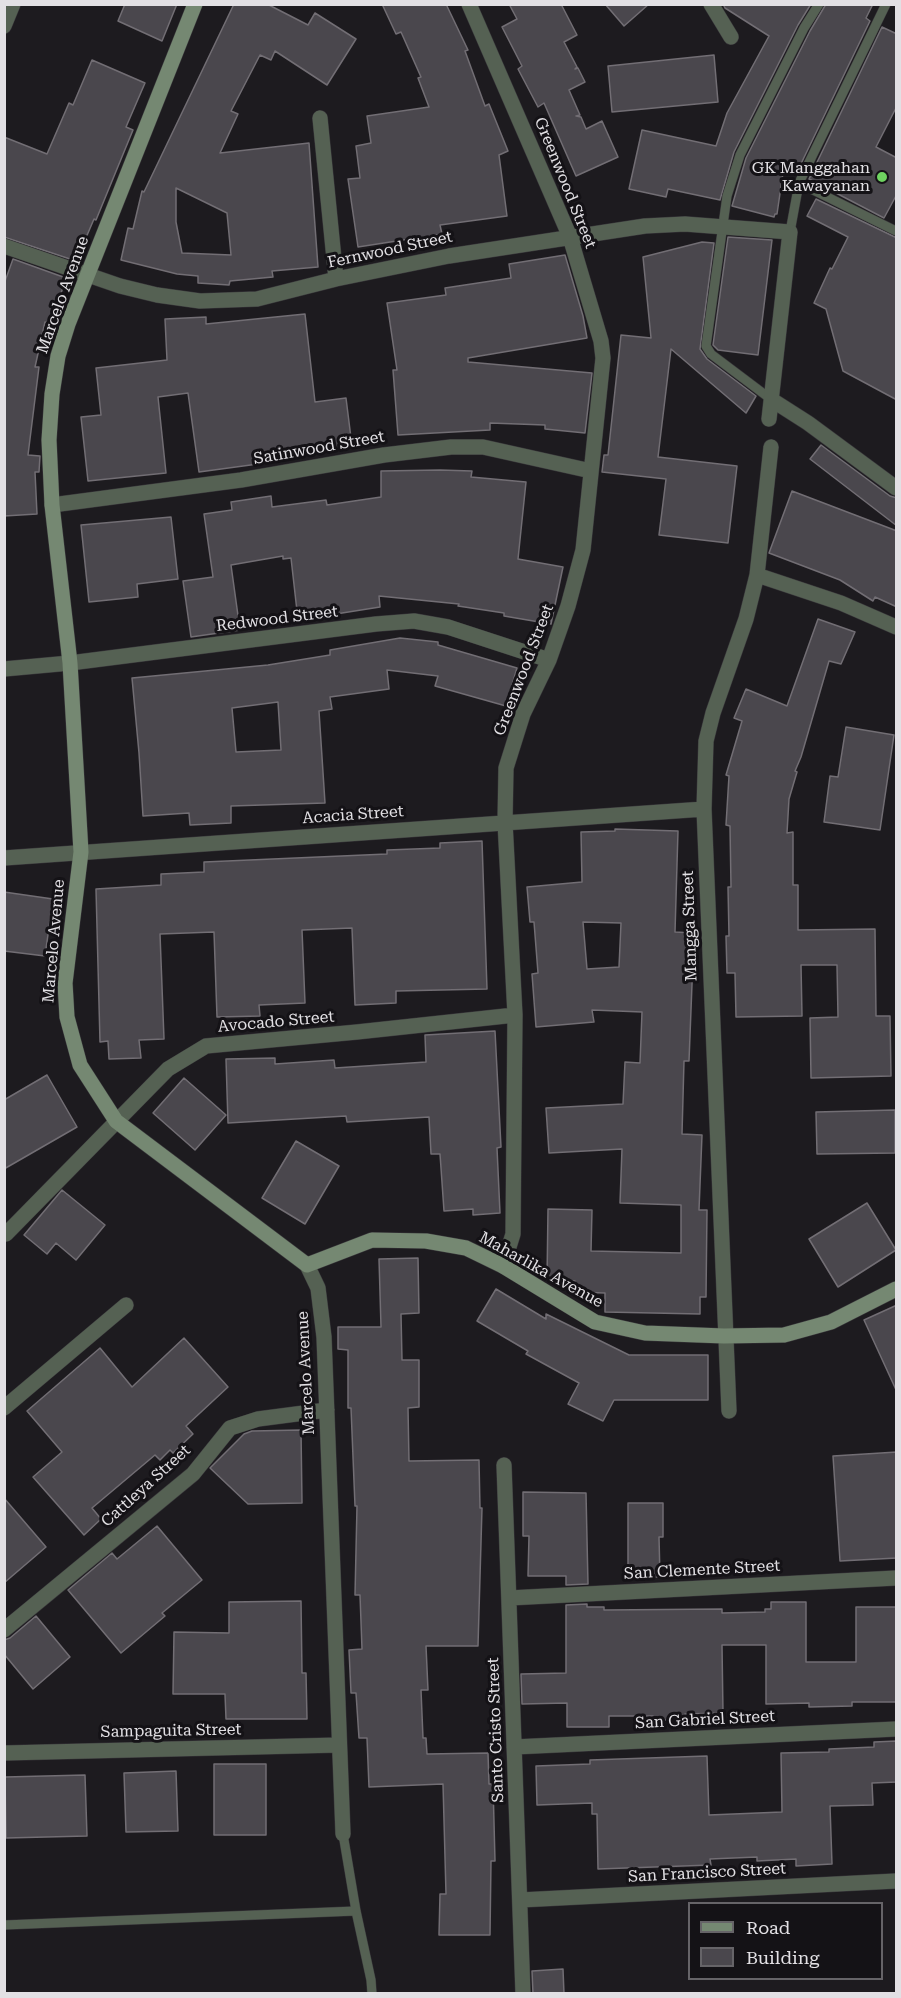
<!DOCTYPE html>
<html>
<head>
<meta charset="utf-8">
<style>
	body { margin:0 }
	#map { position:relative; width:901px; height:1998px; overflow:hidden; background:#1d1b1f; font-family:"Roboto Serif",serif }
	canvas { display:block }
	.frame { position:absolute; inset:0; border:6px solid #e2e0e4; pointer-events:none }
	.legend { position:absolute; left:688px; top:1902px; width:195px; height:78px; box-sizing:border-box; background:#141216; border:2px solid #666468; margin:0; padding:8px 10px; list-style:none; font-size:18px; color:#e2e0e4 }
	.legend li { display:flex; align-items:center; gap:12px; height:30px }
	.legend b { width:30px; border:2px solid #666468 }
</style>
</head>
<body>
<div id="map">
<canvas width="901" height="1998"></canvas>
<div class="frame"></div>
<ul class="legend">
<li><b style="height:8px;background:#758872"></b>Road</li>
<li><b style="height:16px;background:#4a474d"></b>Building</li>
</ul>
</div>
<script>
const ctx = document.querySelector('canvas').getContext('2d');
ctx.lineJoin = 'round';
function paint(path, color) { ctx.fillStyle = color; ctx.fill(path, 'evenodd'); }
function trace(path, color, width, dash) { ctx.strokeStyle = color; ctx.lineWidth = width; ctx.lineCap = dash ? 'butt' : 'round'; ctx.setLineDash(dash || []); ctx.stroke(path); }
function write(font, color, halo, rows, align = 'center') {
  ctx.font = font + ' "Roboto Serif",serif'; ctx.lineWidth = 6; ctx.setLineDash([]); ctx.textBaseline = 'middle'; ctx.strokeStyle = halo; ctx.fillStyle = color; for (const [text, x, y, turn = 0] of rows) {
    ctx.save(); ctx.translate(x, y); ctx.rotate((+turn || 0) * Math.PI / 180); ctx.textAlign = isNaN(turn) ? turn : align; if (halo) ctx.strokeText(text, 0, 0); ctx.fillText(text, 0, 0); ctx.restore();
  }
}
const building = new Path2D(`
	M125,4h52l-15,37 -44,-20z
	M234,4h33l41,21 7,-12 41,26 -29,46 -52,-34 -4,9 -11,-5 -29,56 7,3 -18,39 89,-10 9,124 -46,4 1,6 -43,4 -1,4 -31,-2v-7l-21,-2 -56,-14 7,-32 5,1 9,-38 2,1zM176,188l51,25 4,42 -49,-2 -6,-31z
	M382,4h64l22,46 -3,1 20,55 4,-2 19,47 -9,4 8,61 -67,9 2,9 -84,13 -10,-68 12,-1 -4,-32 15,-3 -4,-27 62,-9 -11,-29 3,-1 -20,-45 -5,2z
	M509,4h52l16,31 -13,7 13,25 -2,2 3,-1 7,14 -16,8 11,25 -4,1 5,1 5,12 16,-8 16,36 -42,19 -32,-73 -6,4 -20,-38 4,-3 -20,-39 15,-8z
	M605,4h44l-25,22z
	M723,4h88l-13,21 -64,127 -14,48 -52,-11 -2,8 -37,-8 13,-59 74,16 11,-33 42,-77 -44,-28z
	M826,4h47l-7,14 4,3 -73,151 -13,-6 -7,48h-2l-1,3 -42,-11 14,-48 64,-127z
	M882,27l15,7v72l-21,41 21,11v36l-13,24 -75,-39z
	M714,55l4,47 -106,10 -4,-46z
	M92,60l53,23 -19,44 7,3 -37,90 -2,-1 -18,42 -72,-24v-100l43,17 22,-51 4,2z
	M816,199l81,39v162l-54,-29 -17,-62 -12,-6 16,-35 2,1 16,-32 -41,-21z
	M728,237l44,3 -14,115 -40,-5 -5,-5z
	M702,242l12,1 -14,106 7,10 49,37 -10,17 -75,-64 -13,108 79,9 -9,77 -69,-8 7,-56 -64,-7 2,-17h4l13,-120 30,3 -8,-81z
	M565,255l18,61 4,22 -119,20v4l124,11 -7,60 -40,-4v-4l-55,-2v7l-92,5 -5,-65h4l-10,-67 59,-8 -1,-7 66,-10 -2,-14z
	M13,259l53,19 -15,46 -6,-2 -10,45h4l-11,88 12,1 -1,16h-4l2,42 -33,2v-232z
	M305,314l10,88 31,-4 6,48 -94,14v4l-59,8 -11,-79 -30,4 8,76 -78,8 -7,-64 20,-2 -5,-47 71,-8 -2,-41 41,-2v7z
	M821,445l69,51 7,2v28l-87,-67z
	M440,470l32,1 -1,6 55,5 -8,77 45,8 -12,57 -47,-8v-3l-46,-7 1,-2 -80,-8 1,11 -82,13 -7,-62 -8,1v-3l-52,9 9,65 -49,7 -8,-56 30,-4 -9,-63 28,-4 -1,-8 40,-6 1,11 54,-7 1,5 54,-8v-26z
	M792,491l105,40v76l-22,-10 -2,4 -33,-21 -71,-27z
	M171,517l7,62 -41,5 1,13 -49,5 -8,-77z
	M818,619l37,13 -14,32 -12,-3 -28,96 -6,14 2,1 -8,27 -2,34 6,-1v53h5v45l77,-1 1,87h14l1,60 -80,2 -1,-60 28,-1 -1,-52h-36l1,51 -66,1 -1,-44h-8l-1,-37h3l-1,-49h3l-1,-61 -4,-1 3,-49 -3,-1 16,-54 -8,-3 12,-29 41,17z
	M400,638l38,4v3l79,23 -11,38 -71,-20 3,-10 -51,-6 2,19 -59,8 2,12 -13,2 6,92 -94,3v17l-41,2 -1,-12 -46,3 -4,-63 -7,-75 136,-13 62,-10v-5zM278,702l3,48 -45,2 -4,-44z
	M846,727l48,8 -14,95 -56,-8 6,-46 8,1z
	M615,829l63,2 -3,101 19,1 -5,128h-5l-2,73 20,1 -3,75h8l-1,87h-6v17l-95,-2v-19l-30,-1v-11l-28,-1 1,-71 44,1 -1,41 90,2v-48l-61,-2 2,-54 -73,4 -3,-45 77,-4 2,-42 15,1 2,-51 -50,-2 2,12 -58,5 -4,-53 6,-1 -4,-51h-4l-3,-35 55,-5 -1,-50 34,-1zM583,922l38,1 -2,44 -32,2z
	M482,841l5,148 -91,2v12l-41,2 -3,-77 -50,2 3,73 -46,2 1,11 -43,1 -3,-85 -54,2 4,105 -25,1 2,18 -32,1 -1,-18 -8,1 -4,-153 65,-4v-11l43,-2v-10l183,-8v-4l53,-2v-5z
	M4,892l49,7 -8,57 -41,-5z
	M495,1031l6,116 -4,1 3,65 -27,2v-6l-29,2 -4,-57h-9l-2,-37 -82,5 -1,-6 -118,7 -2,-64 49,-1v6l59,-4 1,8 91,-6 -1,-27z
	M47,1075l30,52 -73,42v-69z
	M184,1078l42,37 -31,35 -42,-37z
	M895,1110v43l-78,1 -1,-42z
	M296,1141l43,25 -34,58 -43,-26z
	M62,1190l43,35 -29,35 -20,-17 -9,11 -23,-19z
	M867,1203l29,47 -58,37 -29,-48z
	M418,1258l1,55 -18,1 1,46h17v47l-11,1 1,53 70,-1 1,48h2l-4,138h-52l2,44h-7l2,48h3l1,16 61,-1 1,31h4l2,77h-4l-1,74h-51l1,-41h6l-3,-110 -74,3 -2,-49h-8l-3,-45h-5l-2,-43 13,-1 -2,-54h-5l2,-89h-2l-4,-98h-3v-58l-10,-1v-22h43l-2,-68z
	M496,1289l50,30v-5l83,41h79v45h-94l-11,21 -35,-17 11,-21 -53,-29 2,-3 -51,-30z
	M897,1305v87l-33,-72z
	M184,1338l44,49 -42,39 7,8 -20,19 -3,-3 -10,10 -5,-5 -63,53 9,11 -17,16 -51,-58 29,-25 -35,-41 73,-63 32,39z
	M301,1430l1,73 -54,1 -38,-36 34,-34 8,-3z
	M897,1452v106l-57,3 -7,-105z
	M523,1492l63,1 2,91 -22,1v-9h-38l1,-40h-6z
	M4,1498l42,49 -42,36z
	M628,1503h35v34h-4l1,40h-32z
	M157,1526l45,54 -40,33 3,3 -44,37 -53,-63 44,-37 5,6z
	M301,1601l1,72h4l1,46h-81l-1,-25h-52l1,-62 55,1v-31z
	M771,1602h35v60h50v-55h41l-1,95h-44v4l-43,1v-4l-43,1v-59h-44l1,68 -38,1 1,6h-33v-4h-44v11h-42v-24l-45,1 -1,-30 45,-1v-68l21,-1v3h17v3l118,-1v4l43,-1v-3h6z
	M36,1616l34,41 -37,32 -29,-35v-14l6,-2z
	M897,1741v41l-25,1 1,22 -43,1 2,58 -36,2v-7l-39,2v-4l-47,2 1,6 -113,4 -1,-55h-5v-11l-55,2 -1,-39 54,-2v-4l117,-4 2,59 73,-3 -1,-59 48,-1v-3l45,-2v-5z
	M214,1764h52v71h-52z
	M176,1771l2,60 -52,1 -2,-59z
	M85,1775l2,61 -81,2 -1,-61z
	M563,1969l1,25h-31l-1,-23z`);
paint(building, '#4a474d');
trace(building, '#726e74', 1.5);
const lane = new Path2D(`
	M799,183l97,48
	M790,232l9,-49 87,-179
	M772,400l-61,-46 -5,-8 1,-7 20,-143 13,-41 64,-127 15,-24
	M343,1834l13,77 15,69 1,14
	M4,1925l352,-14`);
const street = new Path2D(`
	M469,4l101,233 31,104 2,17 -20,192 -15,56 -19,54 -26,54 -17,54 -1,54 10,193 -2,219 -10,32
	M711,4l20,33
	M4,26l9,-22
	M320,118l16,161
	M4,246l116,40 37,9 43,6 57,-2 79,-20 113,-23 196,-30 40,-2 105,8 -21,187
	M772,400l36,23 88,65
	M52,505l189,-25 143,-25 67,-8h32l108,24
	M757,575l84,28 55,24
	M4,669l66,-6 306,-39 38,-3 34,6 101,33
	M4,858l700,-49
	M6,1234l162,-165 38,-23 151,-14 158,-17
	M307,1265l11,23 6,49 19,497
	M4,1408l122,-103
	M729,1411l-25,-602 2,-68 7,-28 33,-94 11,-44 14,-128
	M504,1465l19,529
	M509,1598l387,-20
	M4,1630l189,-156 37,-46 28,-9 69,-9
	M514,1747l382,-18
	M4,1753l335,-8
	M520,1900l376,-19`);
const secondary = new Path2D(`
	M195,4l-127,320 -10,32 -6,38 -3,46 3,65 18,158 11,189 -16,131 2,34 13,48 36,56 191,144 65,-25 54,1 40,7 37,18 92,56 50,11 79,3 60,-1 47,-13 65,-33`);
trace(lane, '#39373b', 10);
trace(street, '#39373b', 16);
trace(secondary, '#39373b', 16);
trace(lane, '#556153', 9);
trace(street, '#556153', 15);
trace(secondary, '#758872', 15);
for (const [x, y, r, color] of [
	[882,177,6,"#6ed360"]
]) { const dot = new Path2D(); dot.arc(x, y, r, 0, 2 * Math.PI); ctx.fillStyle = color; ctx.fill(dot); trace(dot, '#141216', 2); }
write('16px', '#e2e0e4', '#141216', [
	["GK Manggahan",870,168],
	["Kawayanan",870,186]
], 'right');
write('16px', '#e2e0e4', '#141216', [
	["Greenwood Street",565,183,68],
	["Fernwood Street",390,250,-12],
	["Marcelo Avenue",63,295,-70],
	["Satinwood Street",319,448,-10],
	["Redwood Street",277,619,-7],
	["Greenwood Street",524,670,-69],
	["Acacia Street",353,815,-4],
	["Mangga Street",690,926,-92],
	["Marcelo Avenue",54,941,-85],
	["Avocado Street",276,1022,-5],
	["Maharlika Avenue",541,1270,29],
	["Marcelo Avenue",306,1373,-93],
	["Cattleya Street",146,1486,-42],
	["San Clemente Street",702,1570,-3],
	["San Gabriel Street",705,1720,-3],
	["Santo Cristo Street",496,1730,-92],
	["Sampaguita Street",171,1731,-1],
	["San Francisco Street",707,1873,-3]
]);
</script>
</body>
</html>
